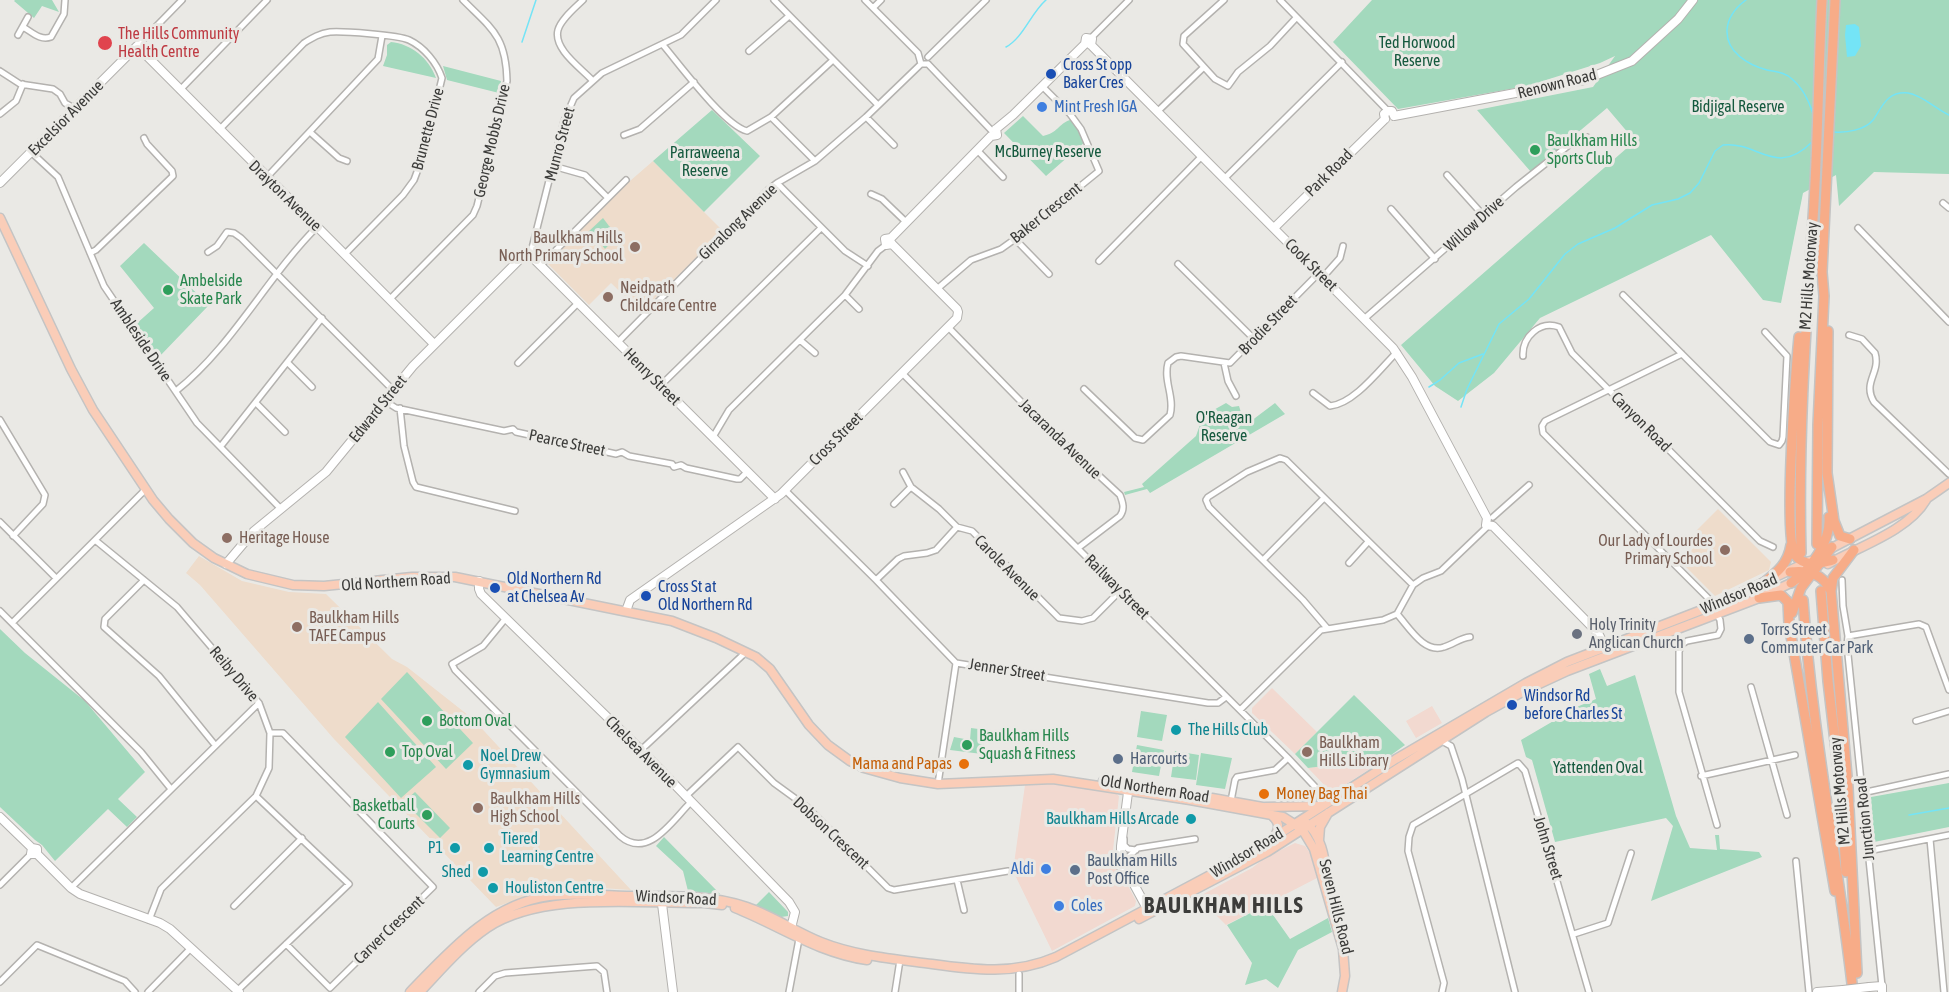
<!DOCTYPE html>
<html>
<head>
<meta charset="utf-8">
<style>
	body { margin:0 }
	canvas { display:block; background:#eae9e5 }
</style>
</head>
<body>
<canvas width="1949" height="992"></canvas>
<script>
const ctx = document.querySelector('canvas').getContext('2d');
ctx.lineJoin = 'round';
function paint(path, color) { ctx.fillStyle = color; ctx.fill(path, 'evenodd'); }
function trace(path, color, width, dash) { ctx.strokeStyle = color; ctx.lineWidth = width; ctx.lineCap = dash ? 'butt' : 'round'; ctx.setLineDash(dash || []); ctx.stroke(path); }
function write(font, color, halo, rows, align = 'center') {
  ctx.font = font + ' "Asap Condensed",sans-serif'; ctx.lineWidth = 6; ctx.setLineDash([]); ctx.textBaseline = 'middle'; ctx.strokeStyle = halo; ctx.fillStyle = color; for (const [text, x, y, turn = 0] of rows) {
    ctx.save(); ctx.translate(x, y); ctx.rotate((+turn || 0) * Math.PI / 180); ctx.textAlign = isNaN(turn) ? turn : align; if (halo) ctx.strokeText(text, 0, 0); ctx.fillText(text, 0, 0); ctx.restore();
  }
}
paint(new Path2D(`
	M1272,688l45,44 -22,22 -43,-41v-5z
	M1432,706l10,17 -26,15 -10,-17z
	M1387,758l-55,35 -24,-25z
	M1045,783l70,10 4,3 -6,54 4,15 19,36 -1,5 -83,45 -39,-80 12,-86z
	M1295,843l10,3 5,7 7,25 -91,47 -28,-28 54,-29 13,-10z`), '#f2d9d0');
paint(new Path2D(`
	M653,161l70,70 -82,81 -30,-29 -22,22 -42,-42 83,-82z
	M1718,509l53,53 -2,8 -54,26 -35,-35 23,-22 -7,-8z
	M199,556l43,25 47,11 37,2 66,65 15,8 66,52 158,171 -74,-5 -61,22 -162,-168 -134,-154 -14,-12z`), '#eedccb');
paint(new Path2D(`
	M15,0h37l7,12 -17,-6 -8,12 -20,-17z
	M1372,0h577v174l-75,-2 -35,34 -3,-31 -33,18 -22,110 -18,-3 -52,-65 -171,83 -46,55 -36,28 -23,-15 -34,-41 234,-204 -28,-33 -76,64 -54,-62 116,-23 22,-31 -15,7 -73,23 -129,23 -65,-67z
	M391,42c20,2 38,16 45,36l-53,-12 4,-11v-10z
	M443,66l58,15 -2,12 -52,-13z
	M712,110l48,46 -56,56 -51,-51z
	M1023,116l20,20c15,-3 15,-12 27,-16l9,11 6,11 -39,34 -42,-43z
	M603,218l6,8 10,8 -14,15 -8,-10 -2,2 -8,-8z
	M144,243l65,62 -50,52 -24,-32 19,-17 -34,-42z
	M1226,403l6,4 7,-1 5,16 7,-1 24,-18 10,11 -135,79 -3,-4 -22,6 -1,-3 20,-5 -2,-3 54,-48 7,-20z
	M0,629l25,24 60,48 60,71 -27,27 19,18 -10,10 -19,-18 -53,52 -13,-16 -7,-5 -35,-33z
	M1600,669l7,17 28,-11 41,141 14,32 27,2 -2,-15h4l1,14 39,3 3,5 -111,44 22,-75 -7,-8 -111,24 -23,-82 -6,-3 -5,-17 58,-34 17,-7 -7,-25z
	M407,672l66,71 -27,26 -65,-70z
	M1354,695l51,50 -18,13 -79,10 -13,-14z
	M378,702l58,65 -35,31 -56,-61z
	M1141,711l26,4 -5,26 -25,-4z
	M971,728l15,2 -4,24 -32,-4 4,-13 16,3z
	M1137,745l27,5 -5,26 -27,-4z
	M1175,751l24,4 -3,25 -25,-3z
	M1201,753l31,5 -7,31 -29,-4z
	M1949,783v44l-75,15 -3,-45z
	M415,792l35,36 -10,10 -36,-36z
	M664,837l56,57 -32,-3 -5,-20 -27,-25z
	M769,892l19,20v4l-7,1 -25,-12z
	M1266,905l24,34 38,-21 4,14 -34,18 -20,38 -12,-9 -21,6 7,-22 -25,-38z`), '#a3d9bd');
paint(new Path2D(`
	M1855,24l4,3 2,19 -6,10 -8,1 -2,-22 1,-10z`), '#74e4f6');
trace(new Path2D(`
	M1746,0c-11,8 -18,17 -19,30 -1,22 21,35 40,40 9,2 18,2 25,9 11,9 17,22 21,35
	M522,42l14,-42
	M1006,47c17,-9 25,-34 40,-47
	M1834,132c12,1 31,-2 39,-12 9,-12 13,-29 35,-27 14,2 28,16 41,22
	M1429,387l11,-7 19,-17 24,-9
	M1461,407l6,-18 32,-65 30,-25 36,-45 13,-10 37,-16 37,-23 26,-6 12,-6 9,-10 16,-32 8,-6c35,-4 53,33 89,-3
	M1909,815l40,-7`), '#74e4f6', 1.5);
const street = new Path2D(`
	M583,0c-8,8 -22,19 -25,30 -5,19 23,38 34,50
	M774,0l104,105
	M865,0l53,53 3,11h7
	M1224,0l-40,36 -1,8 32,35 13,7 10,-14 32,-26 26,-28
	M1280,0l108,111
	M873,8l8,-8
	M23,27c9,5 17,14 28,10l13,-23 1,-14
	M18,35l10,-18
	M1091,38l38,-38
	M663,45c17,20 61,80 84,86l24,-14 62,-57
	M137,46l45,-46
	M749,51l40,-35
	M928,57l58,-57
	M928,64l63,66
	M0,71l20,13 33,5 7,5 5,9 10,6
	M180,90l87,-90
	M1158,111l46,-44
	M0,114l16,-13 7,-17
	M771,117l44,44
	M866,117l28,28
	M219,130l85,-87c8,-5 16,-10 26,-11 12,-1 68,3 79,8 15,7 28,23 33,38l-18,75 -10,27 -11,15 -58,59
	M311,133l28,25 8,3
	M624,135l16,-6 54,-47
	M978,151l25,26
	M32,153l26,24 46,109 93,137 84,86
	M553,166l32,9 22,22
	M1447,175l36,40
	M267,177l111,-118 4,-23
	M1225,178l117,-116
	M777,183l68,68 23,15
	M871,194l11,5 24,23
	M1943,203l6,5
	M1391,209l44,50
	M1858,228l91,94
	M1015,239l34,35
	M208,252l9,-6 10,-14 7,1 7,5 152,152
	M90,253l6,-3 77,-74 -1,-5 -25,-27 -3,-6
	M530,256l34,-135 10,-23 28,-25 79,-38 35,-35
	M1099,261l103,-105
	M1178,264l75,74
	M540,266l86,-86
	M1323,277l17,-19 3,-12
	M937,289l34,-29 30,-11 14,-10 84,-68 -18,-42 -11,-15 -28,-28
	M845,295l14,14
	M1623,295l147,147 9,3 3,-4 1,-4 4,-81 -22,-24
	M390,299l83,-84 4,-9 30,-125c-1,-45 -15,-52 -44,-81
	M1364,319l152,-132 58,-46 13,-4
	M948,327l94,96 78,72c3,8 5,14 0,21l-42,32
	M1849,335l13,4 13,14c6,20 -13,29 -1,49l75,72
	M800,340l15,13
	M617,343l151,-153 9,-7 38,-22 51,-44 55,-53
	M1682,354l-137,67 -3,5 1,7 165,165 12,22 1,9 -3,6 -31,6 -6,4 -2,7v40l38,133
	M1523,356c-1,-19 17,-36 36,-29l13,26 188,188 13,6
	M288,363l24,24
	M518,363l60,-60
	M1224,363l4,18 8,15
	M902,373l386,385 31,33 2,15
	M660,386l161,-158
	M1084,389l51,49 8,2 27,-25c5,-18 -7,-34 -2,-52l8,-6 5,-1 49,7 89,-90
	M176,391c56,-44 91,-114 141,-164
	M1313,393l17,13c24,-2 50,-37 67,-54
	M385,401l11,7 108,23 9,-2 3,3 100,22 6,-2 7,4 43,8 2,3 7,-2 5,3 51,11h3l7,-7
	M256,403l29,29
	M400,408l4,38 9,36 3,5 99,24
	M0,420l45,75 -2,9 -30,32
	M713,437l16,-27 116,-115 33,-44 8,-6
	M221,446l101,-128
	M903,472l8,15 28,22 18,18 15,4 87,87 23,3 11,-3 27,-27
	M785,490l91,90 80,83
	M894,504l17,-17
	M1493,517l36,-32
	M0,522l56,56
	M95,540l82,67 82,96 11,30 -1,35 -13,28 -95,93 -12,31
	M1263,560l61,-62
	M1349,563l19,-21
	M144,580l-39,39 -1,8 55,49 56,69
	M876,580l22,-21 6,-3 23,-3 9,-3 21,-23
	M1842,580l1,26 5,30
	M0,611l141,141 30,37
	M1397,614c12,13 27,40 47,33 10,-3 16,-9 26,-10
	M506,618l-23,28 -31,18 3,6 165,166c28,24 52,-15 70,-33
	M12,623l134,-134
	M1327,628l-24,-28 -94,-93 -3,-7 2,-3 39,-25 33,-14 6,2 127,125
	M956,663l252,40h10l8,-6
	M1751,687l36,128
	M1240,710l81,-80 62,-10 14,-6 16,-29 10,-7 18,-7 47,-45
	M1916,721l33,-10
	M270,733h13l150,154 -103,101 -44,-44
	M1442,741l9,5 11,33 53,213
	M641,750l105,-98
	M1701,776l94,-21
	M938,784l18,-121
	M1862,793l87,-19
	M685,797l53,-50 36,36 33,24 81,81 6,2 114,-19
	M1231,801l4,-21 2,-3 38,-7 13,-12
	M1124,839v6l4,4 8,1
	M1930,839l14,153
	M1868,851l81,-16
	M1126,859l12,-11 57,-9
	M1796,861l13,131
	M957,880l7,30
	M0,885l31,-31
	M71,888l188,-185
	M234,906l68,-68
	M1574,934l34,-11 23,-70
	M1019,974v18
	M0,982l37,-37 88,36 10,11
	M1882,986l-35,-341 1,-9 71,-12 7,3 23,63
	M238,990l111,-106 -93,-88
	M148,992l43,-44
	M479,992l16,-16 10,-3 92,-7 7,6 3,20
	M789,992l10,-53
	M895,992l5,-32
	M1442,992l2,-9 -36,-132 1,-14 4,-12 105,-62 7,8 5,17 59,204`);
const secondary = new Path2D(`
	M1091,45l302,303 19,29 75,141 -1,7 7,1 105,107 10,19
	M1394,116l190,-36 48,-19 46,-42 15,-19
	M1385,119l-1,-5 4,-3h4l2,5
	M996,129l17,-14 72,-71 1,-6 6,1 -1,6
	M0,183l137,-137 297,298
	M1274,228l111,-109
	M892,244l-6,1 -1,-6 6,-1 100,-102 6,-1 -1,-6
	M226,564l28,-33 72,-59 87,-106 109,-109 5,-2 5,2 243,242
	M479,581v8l2,5 160,156 148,152 6,10 -4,16
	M626,611l4,-11 151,-106 176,-176 1,-6 -1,-3 -65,-65
	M0,817l32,31 5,1v5
	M32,848l-1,6h6l34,34 9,6 80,29 10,6 69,63
	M1121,857v-11l8,-61
	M1117.5 862a4.5 4.5 0 1 1 9 0a4.5 4.5 0 1 1-9 0Z
	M1124,866l25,46
	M662,904l11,88
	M1869,987l13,-1v6
	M1817,992l26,-2`);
const primary = new Path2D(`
	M0,218l71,151 22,41 60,90 16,19 24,24 21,15 33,16 46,11 31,1 88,-9h43l217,44 44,17 40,19 14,12 39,56 19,20 22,16 14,7 36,10 38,6 115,-5 137,21 93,17 19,12 12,20 29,100 2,27 -3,16
	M1826,551l100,-52 23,-16
	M1828,564c30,-17 80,-33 98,-64
	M1103,781l31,5
	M1212,798l56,10
	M1265,807l56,-1
	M1270,814c10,8 10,13 4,24
	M1305,822c17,12 20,39 23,59
	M1319,840l1,-13 8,-14
	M735,908c45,18 83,45 132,52
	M1139,919l128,-67 219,-140 40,-22 41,-19 192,-73 36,-17
	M410,992c39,-40 80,-88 139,-96 29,-4 61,0 90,0 37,0 73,-1 108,11 26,9 49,25 74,35 35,14 73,17 111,22 43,6 83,11 124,-7l156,-83 61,-36 123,-79 130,-76 41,-21 145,-56 98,-45
	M420,992c21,-22 42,-47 67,-64 55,-37 152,-24 217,-25l18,2`);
const highway = new Path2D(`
	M1828,331l-1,142 7,48 6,15 10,3
	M1799,337c-3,31 -16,201 -4,218 10,13 26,8 38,5
	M1817,544l1,-119 6,-129 -2,-24 13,-272
	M1854,550l-21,28 -2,13 17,197 9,185
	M1801,553c-3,-107 4,-213 11,-320 6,-77 6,-155 10,-233
	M1790,572c18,-2 32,1 41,19
	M1791,583c20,-13 40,-42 38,-66
	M1761,585c15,-12 27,-20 30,-40
	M1821,591l7,90 13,112 5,79
	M1759,598l22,-3 7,7 1,22 46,267
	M1803,600c9,132 35,261 50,392
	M1792,613l9,-25 31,-41`);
trace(street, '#b4b2af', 8);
trace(secondary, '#b4b2af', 10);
trace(primary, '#c4c4c4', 11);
trace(highway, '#c4c4c4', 12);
trace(street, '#fff', 5);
trace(secondary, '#fff', 8);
trace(primary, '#facdb8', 8);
trace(highway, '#f7ac88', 9);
const secondaryBridge = new Path2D(`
	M1843,990l26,-3`);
trace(secondaryBridge, '#b4b2af', 10, []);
trace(secondaryBridge, '#fff', 8);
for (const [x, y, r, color] of [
	[105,43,8,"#e0444e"],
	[1051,74,6,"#1a4fb4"],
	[1042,107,6,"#3f7fe0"],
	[1535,150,6,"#2e9e5b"],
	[635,247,6,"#8d6e63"],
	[168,290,6,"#2e9e5b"],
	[608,297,6,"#8d6e63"],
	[227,538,6,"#8d6e63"],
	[1725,550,6,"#8d6e63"],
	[495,588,6,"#1a4fb4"],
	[646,596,6,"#1a4fb4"],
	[297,627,6,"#8d6e63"],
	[1577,634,6,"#6b7280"],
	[1749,639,6,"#5c6f8a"],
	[1512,705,6,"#1a4fb4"],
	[427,721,6,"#2e9e5b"],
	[1176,730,6,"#0f9aa8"],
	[967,745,6,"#2e9e5b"],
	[390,752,6,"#2e9e5b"],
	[1307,752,6,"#8d6e63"],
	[1118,759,6,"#5c6f8a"],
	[964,764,6,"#e8710a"],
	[468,765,6,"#0f9aa8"],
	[1264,794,6,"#e8710a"],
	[478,808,6,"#8d6e63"],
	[427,815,6,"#2e9e5b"],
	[1191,819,6,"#0f9aa8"],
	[455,848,6,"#0f9aa8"],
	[489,848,6,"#0f9aa8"],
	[1046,869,6,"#3f7fe0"],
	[1075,870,6,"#5c6f8a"],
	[483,872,6,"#0f9aa8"],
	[493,888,6,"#0f9aa8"],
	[1059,906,6,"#3f7fe0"]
]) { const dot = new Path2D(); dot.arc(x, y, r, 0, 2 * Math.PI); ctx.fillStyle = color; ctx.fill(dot); trace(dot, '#eae9e5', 2); }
write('16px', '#be3a42', '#eae9e5', [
	["The Hills Community",118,34],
	["Health Centre",118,52]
], 'left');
write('16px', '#15593e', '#eae9e5', [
	["Ted Horwood",1417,43],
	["Reserve",1417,61],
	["Bidjigal Reserve",1738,107],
	["McBurney Reserve",1048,152],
	["Parraweena",705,153],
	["Reserve",705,171],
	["O'Reagan",1224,418],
	["Reserve",1224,436],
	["Yattenden Oval",1598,768]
]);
write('16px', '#164399', '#eae9e5', [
	["Cross St opp",1063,65],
	["Baker Cres",1063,83],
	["Old Northern Rd",507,579],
	["at Chelsea Av",507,597],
	["Cross St at",658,587],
	["Old Northern Rd",658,605],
	["Windsor Rd",1524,696],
	["before Charles St",1524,714]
], 'left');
write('16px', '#3c3c3a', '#eae9e5', [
	["Renown Road",1557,84,-14],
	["Excelsior Avenue",66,118,-45],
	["Brunette Drive",428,129,-75],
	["George Mobbs Drive",492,141,-77],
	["Munro Street",560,144,-75],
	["Park Road",1329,173,-45],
	["Drayton Avenue",285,196,44],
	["Baker Crescent",1046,213,-39],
	["Girralong Avenue",738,222,-44],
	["Willow Drive",1474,224,-42],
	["Cook Street",1311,265,45],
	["M2 Hills Motorway",1809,276,-86],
	["Brodie Street",1268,325,-46],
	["Ambleside Drive",141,340,56],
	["Henry Street",652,377,45],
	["Edward Street",378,409,-51],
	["Canyon Road",1641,422,45],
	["Cross Street",836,439,-45],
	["Jacaranda Avenue",1060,439,44],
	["Pearce Street",567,443,12],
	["Carole Avenue",1007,568,45],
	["Old Northern Road",396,582,-4],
	["Railway Street",1117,587,45],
	["Windsor Road",1739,594,-23],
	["Jenner Street",1007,670,9],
	["Reiby Drive",234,674,50],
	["Chelsea Avenue",641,752,45],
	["Old Northern Road",1155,789,9],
	["M2 Hills Motorway",1840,791,-95],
	["Junction Road",1865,819,-96],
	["Dobson Crescent",831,833,43],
	["John Street",1548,848,73],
	["Windsor Road",1247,853,-31],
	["Windsor Road",676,898,3],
	["Seven Hills Road",1336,907,76],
	["Carver Crescent",389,930,-44]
]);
write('16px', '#366cbe', '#eae9e5', [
	["Mint Fresh IGA",1054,107],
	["Aldi",1034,869,"right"],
	["Coles",1071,906]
], 'left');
write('16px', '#27864d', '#eae9e5', [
	["Baulkham Hills",1547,141],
	["Sports Club",1547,159],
	["Ambelside",180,281],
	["Skate Park",180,299],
	["Bottom Oval",439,721],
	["Baulkham Hills",979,736],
	["Squash & Fitness",979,754],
	["Top Oval",402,752],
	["Basketball",415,806,"right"],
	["Courts",415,824,"right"]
], 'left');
write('16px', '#785e54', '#eae9e5', [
	["Baulkham Hills",623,238,"right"],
	["North Primary School",623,256,"right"],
	["Neidpath",620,288],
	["Childcare Centre",620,306],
	["Heritage House",239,538],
	["Our Lady of Lourdes",1713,541,"right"],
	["Primary School",1713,559,"right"],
	["Baulkham Hills",309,618],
	["TAFE Campus",309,636],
	["Baulkham",1319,743],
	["Hills Library",1319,761],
	["Baulkham Hills",490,799],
	["High School",490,817]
], 'left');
write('16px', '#5b616d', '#eae9e5', [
	["Holy Trinity",1589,625],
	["Anglican Church",1589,643]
], 'left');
write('16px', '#4e5e75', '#eae9e5', [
	["Torrs Street",1761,630],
	["Commuter Car Park",1761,648],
	["Harcourts",1130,759],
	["Baulkham Hills",1087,861],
	["Post Office",1087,879]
], 'left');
write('16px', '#0d838f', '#eae9e5', [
	["The Hills Club",1188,730],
	["Noel Drew",480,756],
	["Gymnasium",480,774],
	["Baulkham Hills Arcade",1179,819,"right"],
	["Tiered",501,839],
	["Learning Centre",501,857],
	["P1",443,848,"right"],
	["Shed",471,872,"right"],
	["Houliston Centre",505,888]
], 'left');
write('16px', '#c56008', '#eae9e5', [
	["Mama and Papas",952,764],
	["Money Bag Thai",1276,794,"left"]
], 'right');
ctx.letterSpacing = '1.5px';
write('bold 22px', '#3c3c3a', '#eae9e5', [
	["BAULKHAM HILLS",1224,906]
]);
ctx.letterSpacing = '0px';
</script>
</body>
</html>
